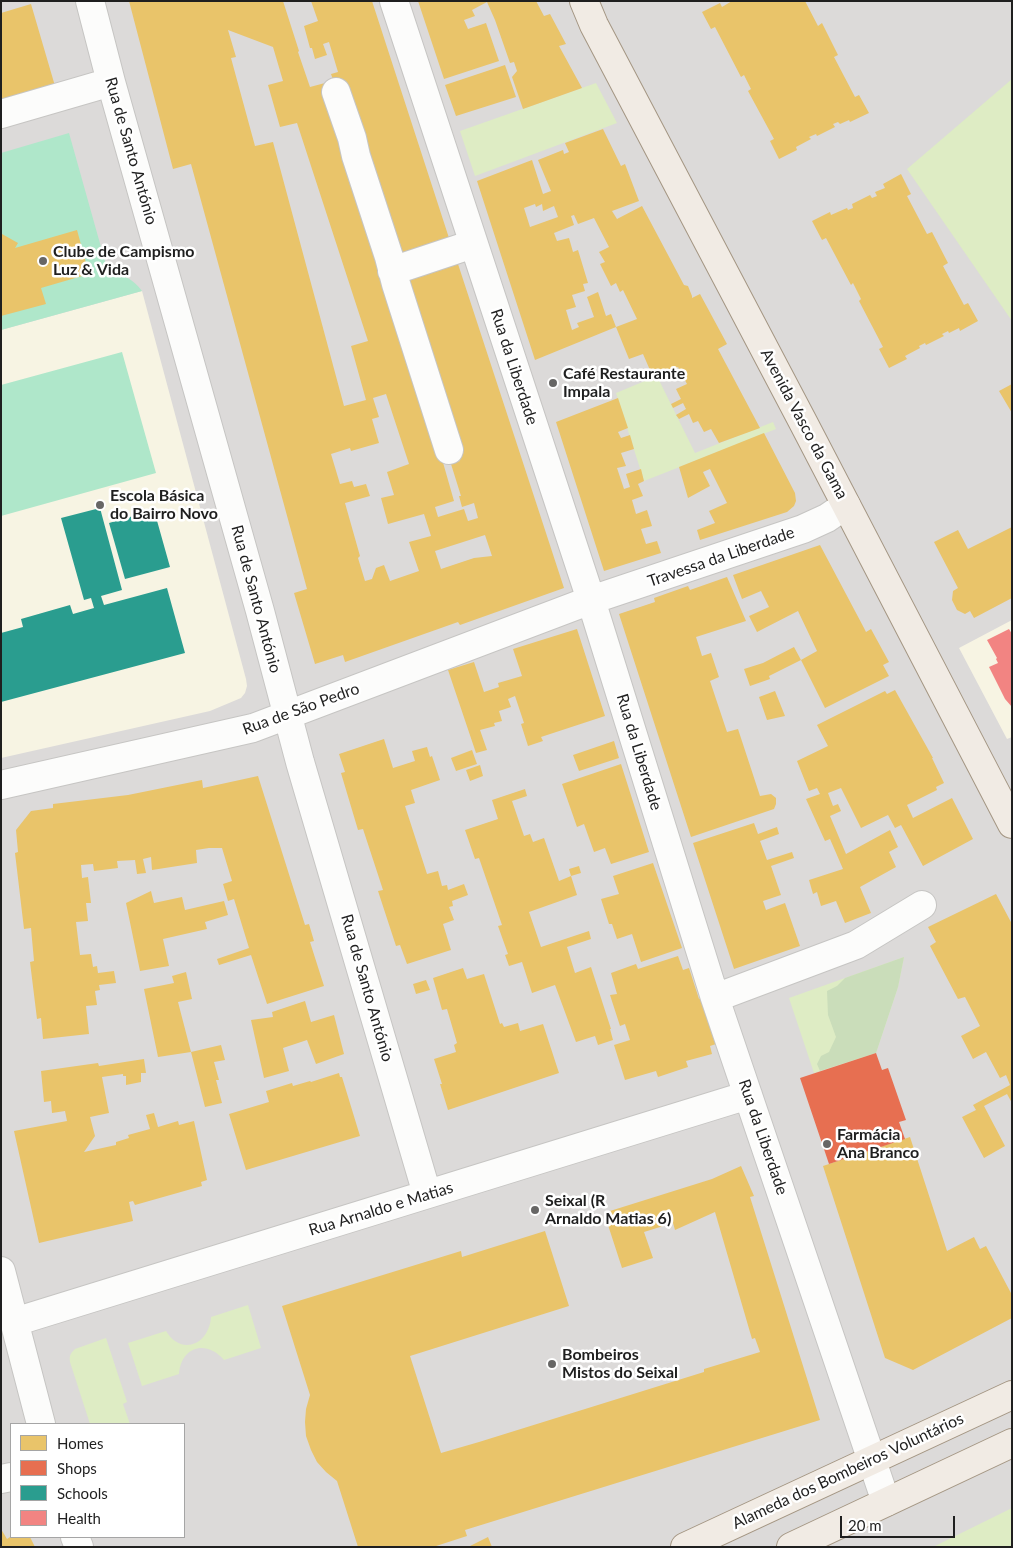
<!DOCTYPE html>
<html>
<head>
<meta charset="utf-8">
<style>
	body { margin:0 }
	#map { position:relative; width:1013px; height:1548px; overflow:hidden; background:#edeae7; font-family:Lato,sans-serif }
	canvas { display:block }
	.frame { position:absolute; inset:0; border:2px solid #1f1f1f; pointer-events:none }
	.legend { position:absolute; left:10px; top:1423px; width:175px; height:115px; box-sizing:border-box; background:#fff; border:1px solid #a5a5a5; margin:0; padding:6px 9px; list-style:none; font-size:15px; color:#1f1f1f }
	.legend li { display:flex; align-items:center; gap:10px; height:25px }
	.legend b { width:25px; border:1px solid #a5a5a5 }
	.scale { position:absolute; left:840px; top:1516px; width:115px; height:22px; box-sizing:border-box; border:2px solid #1f1f1f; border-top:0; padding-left:6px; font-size:15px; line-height:18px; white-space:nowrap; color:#1f1f1f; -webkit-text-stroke:4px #fff; paint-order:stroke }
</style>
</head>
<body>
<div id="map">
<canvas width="1013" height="1548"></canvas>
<div class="frame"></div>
<ul class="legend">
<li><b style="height:14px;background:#e9c46a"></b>Homes</li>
<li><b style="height:14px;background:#e76f51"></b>Shops</li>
<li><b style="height:14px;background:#2a9d8f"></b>Schools</li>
<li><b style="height:14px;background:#f28482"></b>Health</li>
</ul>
<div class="scale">20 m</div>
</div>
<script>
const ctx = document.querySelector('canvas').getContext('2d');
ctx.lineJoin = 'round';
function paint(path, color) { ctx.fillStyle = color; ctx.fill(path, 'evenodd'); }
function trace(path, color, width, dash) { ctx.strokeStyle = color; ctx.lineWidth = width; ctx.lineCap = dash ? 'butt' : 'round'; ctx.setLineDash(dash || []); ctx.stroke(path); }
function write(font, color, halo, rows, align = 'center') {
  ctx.font = font + ' Lato,sans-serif'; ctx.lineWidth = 5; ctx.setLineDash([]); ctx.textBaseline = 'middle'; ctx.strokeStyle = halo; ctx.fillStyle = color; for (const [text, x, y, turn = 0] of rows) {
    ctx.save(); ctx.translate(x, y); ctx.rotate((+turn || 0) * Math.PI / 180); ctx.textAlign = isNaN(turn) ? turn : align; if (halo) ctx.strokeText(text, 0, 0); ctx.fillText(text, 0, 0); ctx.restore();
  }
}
paint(new Path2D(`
	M1,1h1011v1546h-1011zM11,1424h173v113h-173z`), '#dcdad9');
paint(new Path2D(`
	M142,291l104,388 1,7 -2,7 -4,5 -31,13 -209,47v-428z
	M1012,620v117l-5,2 -48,-91z`), '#f7f4e3');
paint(new Path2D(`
	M1012,79v242l-105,-152z
	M596,83l21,40 -142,53 -15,-45z
	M657,376l38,77 78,-31 3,7 -132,52 -28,-88z
	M904,957l-6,30 -22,66 -62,20 -25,-75z
	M248,1305l13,43 -37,12c-18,-21 -43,-13 -45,14l-37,12 -14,-43 38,-12c15,25 43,14 45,-14z
	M106,1338l21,64 -4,2 7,20h-40l-20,-62c-1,-7 1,-9 5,-13z
	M1012,1508v39h-79z`), '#deecc4');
paint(new Path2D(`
	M904,957l-6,30 -22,66 -56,18 -3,-7 4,-8 8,-4 7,-15 -8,-22 -1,-24 10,-5 8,-8z`), '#caddba');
paint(new Path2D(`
	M69,133l39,139c15,2 25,7 34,19l-141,39v-177z
	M122,352l34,121 -155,43v-131z`), '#afe7ca');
paint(new Path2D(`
	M129,1h154l16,50 -1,1 12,35 15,-4 25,72 46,176 5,-1 43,136 10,35 -19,6 3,10 26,-8 4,12 10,-3 -4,-15 -12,4 -3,-11h2l-10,-32 9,-3 -58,-179 56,-18 106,324 -104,37 -2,-3 -113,40 -2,-7 -28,9 -21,-71 13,-4 -116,-425 -18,5zM228,30l45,17 10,34 -15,4 12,42 17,-4 71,218 -17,5 15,54 -22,6 -71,-264 -18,4 -24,-88 5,-1zM386,394l23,70 -22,8 7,23 -13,3 7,26 36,-10 7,22 -22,6 10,29 -29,10 -6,-16 -8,3 -4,11 -7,2 -7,-23 2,-2 -15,-53 25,-7 -4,-12 -12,3 -2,-6 -12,3 -9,-30 19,-6 1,3 28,-8 -7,-24 7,-2 -6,-19zM485,535l7,21 -18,2 -33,11 -6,-18z
	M311,1h61l77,237 -55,18 -63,-182 7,-2 -9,-30 -6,2 4,11 -12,4 -3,-11h-2l-6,-22 14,-5z
	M418,1h118l8,15 6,-2 16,30 -7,2 23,42 -59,21 -11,-32 5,-6 -3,-9 -4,1 -15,-43 -8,-18 -15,8 3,6 -11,4 4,9 18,-6 13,38 -55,18z
	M732,1h73l13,25 4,-3 16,32 -4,2 21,40 4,-2 10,18 -19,9 -1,-2 -9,4 -2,-2 -5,2 2,3 -18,9 -1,-2 -7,3 2,2 -15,8 1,3 -18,9 -9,-18 4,-2 -26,-48 3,-2 -7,-14 -3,2 -26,-50 -4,2 -9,-17 18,-9 2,4z
	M31,4l24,82 -54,15v-88z
	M505,65l11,32 -60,19 -11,-31z
	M603,129l18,37 4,-2 14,37 -27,10 5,8 25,-13 42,79 4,1 4,10v2l8,-4 27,50 -9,5 42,79 -41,15 -8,-14 -7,3 -6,-11 -5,2 -4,-9 -10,5 -3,-4 10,-6 -3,-6 -10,5 -2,-4 10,-5 -5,-10 11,-5 -9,-17 -25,10 -10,-23 -14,5 -13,-32 21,-8 -14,-29 -3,2 -4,-9 -5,3 -11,-22 5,-2 -6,-10 10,-5 -15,-29 -16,6 -4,-9 -3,1 3,9 -20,8 3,8 12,-3 4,14 5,-2 10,33 -5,1 2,7 -13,4 4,12 -10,3 6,20 7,-3 -2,-4 17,-6 -7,-20 11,-5 8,24 5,-2 5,13 -81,33 -58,-179 55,-21 11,34 8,-3 -13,-31 25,-10 1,4 5,-2 -4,-9zM535,204l1,3 6,-3 1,7 11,-5 4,11 -28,10 -6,-19z
	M901,174l10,20 -4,2 20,38 5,-2 16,31 -5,3 21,39 4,-2 10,18 -18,10 -1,-3 -10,5 -1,-2 -6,3 2,2 -18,9 -1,-2 -6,3 1,2 -15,8 2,3 -18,9 -10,-19 4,-2 -24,-46 2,-2 -8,-16 -2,2 -25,-47 -4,2 -10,-19 18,-9 1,3 16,-7 1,2 5,-2 -1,-4 18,-9 2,3 5,-2 -2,-4 10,-4 -2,-4z
	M77,230l12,44 -48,14 5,16 -45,12 1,-82 16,9 -3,5z
	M1012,384v29l-13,-22z
	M618,398l10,30 -10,4 3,6 9,-3 4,14 -13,4 5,13 -9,2 7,21 6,-2 -4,-13 15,-5 3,12 -6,3 5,12 -11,4 4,14 11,-4 5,16 -11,3 5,15 11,-3 4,12 -57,18 -48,-149z
	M764,433l31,60 1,8 -2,5 -7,6 -87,28 -3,-10 18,-7 -6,-12 18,-8 -17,-34 -7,3 7,14 -22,12 -9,-31z
	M1012,527v71l-38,20 -4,-7 -5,3 -8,-4 -5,-10 1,-9 5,-3 -24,-46 24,-12 10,19z
	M820,545l44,83 2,4 5,-3 18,33 -6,3 6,11 -64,32 -24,-48 -32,16 1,3 -20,7 -6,-17 19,-6 31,-16 7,13 16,-9 -19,-40 -41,21 -8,-16 20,-9 -8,-16 -19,8 -9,-24z
	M727,577l19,44 -50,16 6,19 9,-3 8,24 -9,4 17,51 11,-3 22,67 11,-2 5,4v6l-2,5 -3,1 -80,27 -72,-223 36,-12 -1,-4 34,-12 2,4z
	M577,629l28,87 -64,21 2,4 -15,5 -7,-22 3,-1 -9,-27 -7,3 3,8 -12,4 3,10 -8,2 1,3 -15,4 7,20 -11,3 -28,-83 26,-8 10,30 15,-5 -1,-4 24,-7 -9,-27z
	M895,690l38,68h-1l12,25 -8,4 1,3 -30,15 6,13 39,-20 21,41 -50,27 -22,-41 -6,3 -7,-13 -27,13 -20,-40 -13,5 5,13 5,-2 3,7 -11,5 16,38 44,-24 8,17 -9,5 7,15 -36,20 11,26 -26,10 -9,-22 -15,5 -4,-14 -4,2 -4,-14 34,-11 -13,-30 -5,2 -19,-42 14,-5 -3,-6 -8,3 -12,-30 31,-15 -11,-21 68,-34 2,3z
	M775,691l10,25 -18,4 -8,-23z
	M384,739l9,29 22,-7 -3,-10 15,-4 3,10 2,-1 8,24 -29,10 4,13 -10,3 22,68 11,-3 4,15 5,-1 1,5 16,-6 4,11 -16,6 1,5 -4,1 5,13 -11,4 8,26 -44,14 -7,-19 -4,1 -18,-55 5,-1 -20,-61 -5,1 -17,-57 4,-1 -6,-18z
	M614,741l5,17 -40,13 -6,-16z
	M472,750l5,14 -21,7 -5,-13z
	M621,764l28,88 -38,12 -6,-16 -11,4 -10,-28 -7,3 -15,-43z
	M480,765l3,11 -13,5 -4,-11z
	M258,776l47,149 4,-1 5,17 -4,1 14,44 -57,18 -16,-49 -32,10 -2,-6 32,-11 -15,-49 -6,2 -5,-17 9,-3 -10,-33h-13l-13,2 1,13 -45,7 -1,-13 -8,2 3,14 -9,1 -2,-14 -18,1 1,7 -24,3 -1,-7 -12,1 1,13 6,-1 3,26h-5l2,18 -12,1 4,33 11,-1 2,13 4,-1 1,7 16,-2 2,12 -17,2 1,5 -5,1 2,14 -11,1 3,28 -46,5 -2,-21 -4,1 -7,-57 4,-1 -3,-33 -7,1 -9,-76 3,-1 -2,-22 15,-19 22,-3v-4l75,-9 74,-15 1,8z
	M525,789l2,7 -15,5 12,35 6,-2 3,8 11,-4 15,43 12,-5 6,19 -48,17 12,35 48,-16 2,8 -24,8 8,26 16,-6 20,62h-1l3,11 -15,5 -3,-9 -19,6 -21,-57 -23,8 -10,-31 -13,4 -4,-11 3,-1 -10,-28 4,-1 -23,-67 -4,1 -10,-29 33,-11 -6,-19z
	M754,823l4,11 19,-7 2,7 -19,7 7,19 25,-8 2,6 -23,8 10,29 -18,6 3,9 19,-7 15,43 -66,23 -41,-126z
	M653,863l29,85 -41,14 -9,-28 -15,5 -5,-15h-3l-8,-25 18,-5 -6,-18z
	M579,866l2,7 -10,3 -2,-7z
	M151,891l3,12 28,-6 3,13 39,-9 4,14 -23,7 2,7 -44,10 6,27 -29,5 -14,-68z
	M996,894l16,30v179l-5,-9 -23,12 21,40 -21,12 -22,-41 14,-7 -3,-5 37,-20 -4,-10 -6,3 -14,-26 -13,7 -12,-23 19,-10 -15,-29 -7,2 -28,-53 6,-4 -8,-15z
	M678,956l5,14 6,-2 10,31 2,-1 15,46 -6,2 2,8 -26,7 2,6 -30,10 -2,-6 -31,9 -11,-35 16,-5 -5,-16 -5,2 -10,-31 7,-1 -6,-21 25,-9 2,5z
	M463,968l4,11 17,-5 16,50 2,-1 2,4 14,-4 2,8 23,-7 16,49 -111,37 -8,-26h2l-8,-25 22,-7 -2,-7 3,-2 -10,-34 -5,1 -9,-32z
	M186,972l6,27 -14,3 13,50 -33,5 -14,-68 30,-6 -2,-7z
	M426,980l4,10 -14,4 -3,-10z
	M305,1001l6,21 23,-7 10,39 -28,10 -9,-24 -24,8 6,23 -25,7 -13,-58 22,-3 -1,-5z
	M221,1045l4,15 -11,2 5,18h-3l6,23 -17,4 -14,-55z
	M144,1059l2,14h-5v9l-15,3v-9h-3v-2l-21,3 7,36 -19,4 5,19 -11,16 32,-7v-3l13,-4 -1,-3 22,-6 -4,-14 8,-2 4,14 20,-6 1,4 15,-4 13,59 -6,2 1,4 -67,19 -2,-4 -4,1 4,19 -94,22 -25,-112 53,-10 -2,-10 -13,2 -1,-12 -7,1 -3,-31 57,-8 1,3z
	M339,1073l1,4h2l18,59 -114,34 -17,-56 40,-12 -3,-11 26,-8 1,3 17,-5 1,1z
	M910,1137l37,114 27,-14 6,12 6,-3 26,49v23l-99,52 -28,-12 -62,-192z
	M741,1166l13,30 -4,1 70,223 -355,110 2,6 -34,11h-75l-21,-66 -11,-9 -9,-10 -6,-12 -5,-14 -1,-14 1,-13 4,-14 -28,-89 179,-55 1,6 83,-26 24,75 -159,50 31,97 38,-11 225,-70v-3l56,-17 -5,-14 -3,1 -37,-127 -40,18 -2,-7 -29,9 9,26 -31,10 -14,-43 2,-14 102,-32z
	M1,1529l6,10 3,-2h20l5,10h-34z
	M488,1537l4,10h-24z`), '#e9c46a');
paint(new Path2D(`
	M876,1053l6,17 6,-2 18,52 -7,2 6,17 -76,25 -29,-86z`), '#e76f51');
paint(new Path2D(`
	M100,508l22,82 -21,6 3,9 63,-17 18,65 -184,49v-69l22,-6 -2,-8 49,-14 3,9 21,-6 -3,-10 -7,2 -23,-82z
	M154,510l16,57 -45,12 -16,-56z`), '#2a9d8f');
paint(new Path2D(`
	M1009,629l3,5v73l-7,-8 -16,-32 9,-4 -2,-4 1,-1 -10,-18z`), '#f28482');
const minor = new Path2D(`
	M90,1l21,81 149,529 40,151 127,432
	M394,1l197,599 124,398 171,504
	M336,92l16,46 4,18 33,101 7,27 53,166
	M1,114l110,-32
	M392,271l81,-27
	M1,785l252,-57 338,-128 212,-71 24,-11 19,-13
	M715,998l141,-53 66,-40
	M1,1271l40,153
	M14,1322l734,-227
	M1,1479l10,-2
	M75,1537l4,10`);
const major = new Path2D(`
	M584,1l10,24 210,399 208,400
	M685,1547l327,-152
	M791,1547l221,-104`);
trace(minor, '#c6c5c3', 30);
trace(major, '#a49683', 30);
trace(minor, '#fcfcfb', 28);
trace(major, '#f1ebe4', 28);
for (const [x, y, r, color] of [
	[43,261,5,"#676665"],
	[553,383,5,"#676665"],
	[100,505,5,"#676665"],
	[827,1144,5,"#676665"],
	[535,1210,5,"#676665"],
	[552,1364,5,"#676665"]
]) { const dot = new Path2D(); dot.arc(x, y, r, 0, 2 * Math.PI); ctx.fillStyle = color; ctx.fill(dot); trace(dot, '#fff', 2); }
write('16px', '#1f1f1f', '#fff', [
	["Rua de Santo António",131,151,74],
	["Rua da Liberdade",514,367,72],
	["Avenida Vasco da Gama",804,424,62],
	["Travessa da Liberdade",721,557,-19],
	["Rua de Santo António",256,599,75],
	["Rua de São Pedro",301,709,-20],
	["Rua da Liberdade",639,752,73],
	["Rua de Santo António",367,988,74],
	["Rua da Liberdade",763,1137,71],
	["Rua Arnaldo e Matias",381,1209,-17],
	["Alameda dos Bombeiros Voluntários",848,1471,-25]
]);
write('bold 16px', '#1f1f1f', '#fff', [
	["Clube de Campismo",53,252],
	["Luz & Vida",53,270],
	["Café Restaurante",563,374],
	["Impala",563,392],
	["Escola Básica",110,496],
	["do Bairro Novo",110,514],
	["Farmácia",837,1135],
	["Ana Branco",837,1153],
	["Seixal (R",545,1201],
	["Arnaldo Matias 6)",545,1219],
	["Bombeiros",562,1355],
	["Mistos do Seixal",562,1373]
], 'left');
</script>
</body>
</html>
